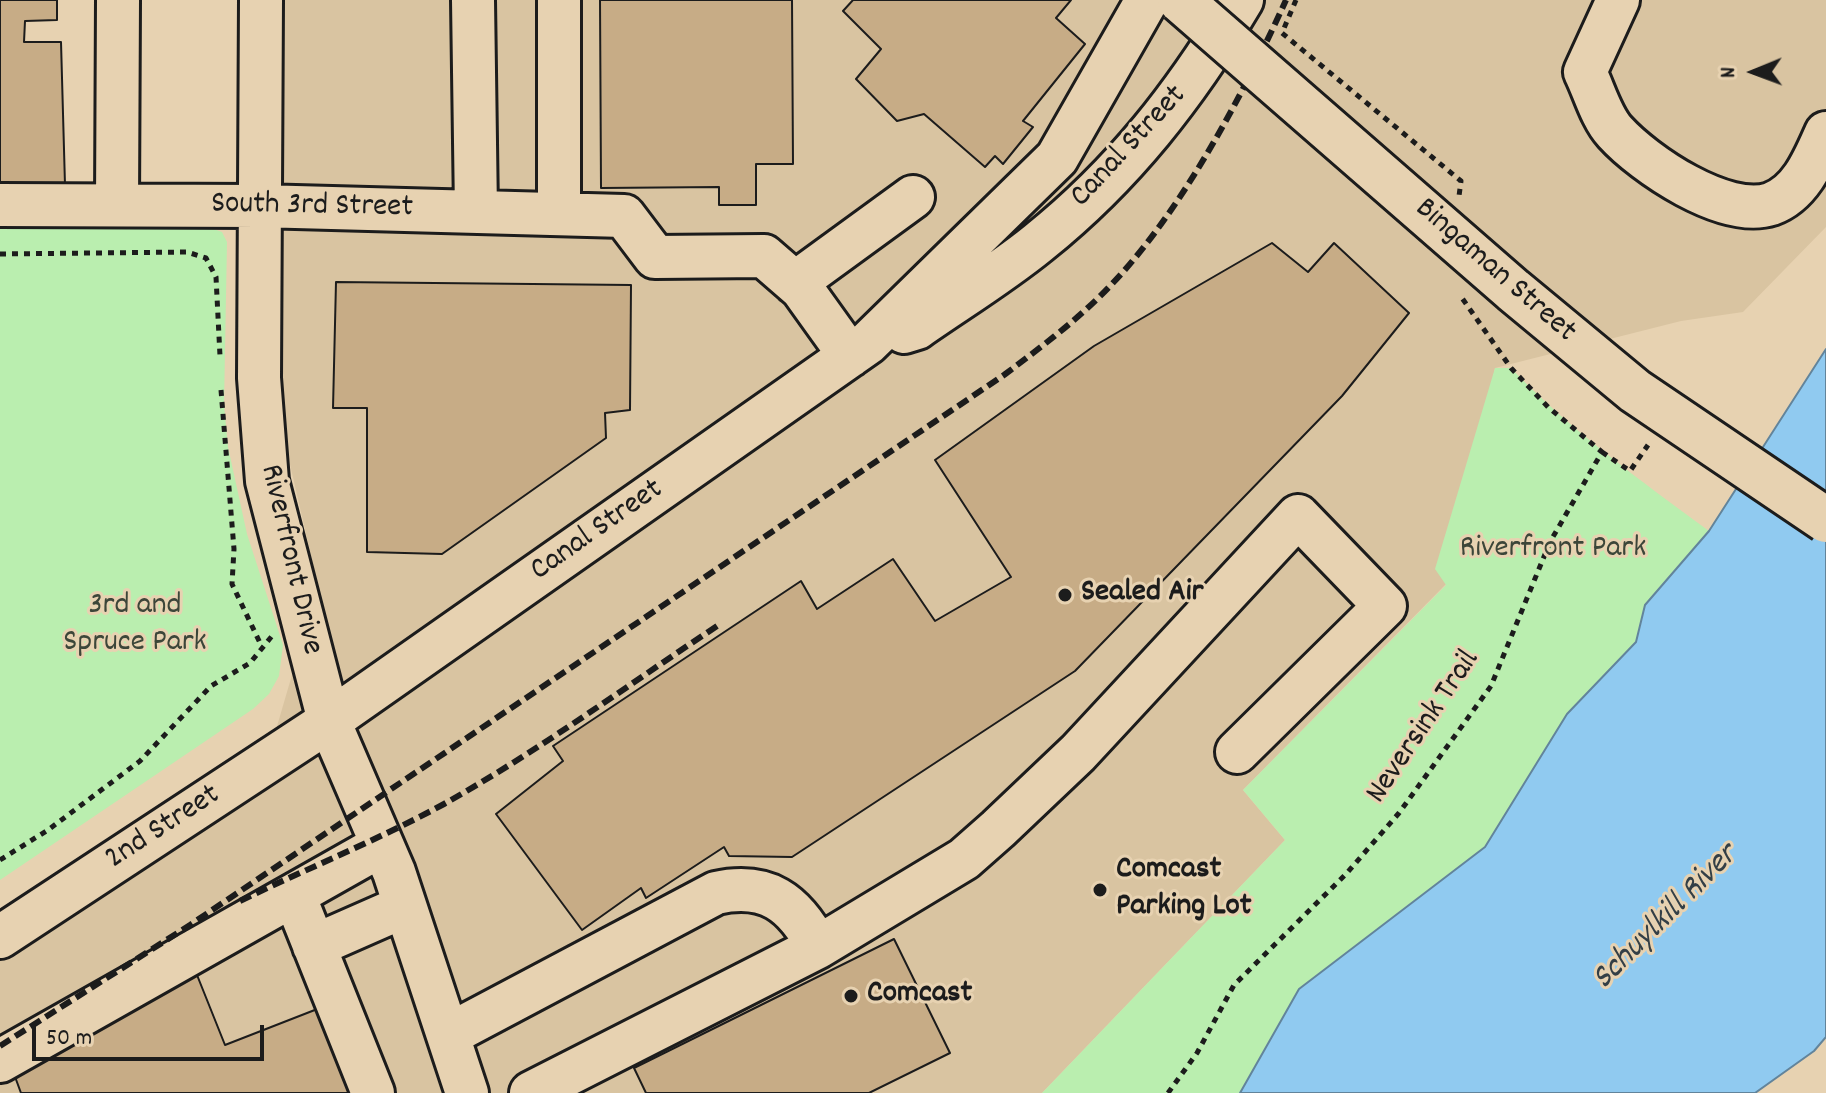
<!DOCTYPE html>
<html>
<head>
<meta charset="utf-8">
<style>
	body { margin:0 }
	#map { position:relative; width:1826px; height:1093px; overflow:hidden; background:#e7d2b1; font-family:Dekko,sans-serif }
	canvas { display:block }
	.north { position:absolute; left:1714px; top:32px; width:80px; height:80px; -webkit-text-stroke:6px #e7d2b1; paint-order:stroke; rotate:269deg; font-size:22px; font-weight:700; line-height:32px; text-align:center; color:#1c1c1c }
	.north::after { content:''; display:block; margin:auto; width:28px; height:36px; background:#1c1c1c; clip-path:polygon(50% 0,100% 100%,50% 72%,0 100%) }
	.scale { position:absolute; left:32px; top:1025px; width:232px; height:36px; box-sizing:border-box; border:4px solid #1c1c1c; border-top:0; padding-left:10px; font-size:24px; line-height:28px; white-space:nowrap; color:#1c1c1c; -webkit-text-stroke:6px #e7d2b1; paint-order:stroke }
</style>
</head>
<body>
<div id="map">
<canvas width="1826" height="1093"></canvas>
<div class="north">N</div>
<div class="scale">50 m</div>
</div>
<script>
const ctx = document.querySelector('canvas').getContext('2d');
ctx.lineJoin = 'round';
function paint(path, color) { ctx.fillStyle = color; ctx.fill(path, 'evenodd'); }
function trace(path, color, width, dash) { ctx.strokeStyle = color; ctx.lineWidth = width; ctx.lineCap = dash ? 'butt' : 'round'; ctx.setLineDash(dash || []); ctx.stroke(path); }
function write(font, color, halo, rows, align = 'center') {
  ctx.font = font + ' Dekko,sans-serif'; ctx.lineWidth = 6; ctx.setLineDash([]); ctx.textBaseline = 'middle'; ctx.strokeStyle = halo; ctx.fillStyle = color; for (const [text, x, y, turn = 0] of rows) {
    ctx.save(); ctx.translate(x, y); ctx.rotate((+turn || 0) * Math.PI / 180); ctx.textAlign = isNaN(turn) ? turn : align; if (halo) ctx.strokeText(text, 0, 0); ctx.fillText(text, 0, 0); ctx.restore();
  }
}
paint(new Path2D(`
	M284,0h1542v227l-83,85 -62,9 -186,47 -49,216 -203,206 42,50 -243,253h-1042v-139l256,-156 62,-212 -38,-165z`), '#d9c4a1');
paint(new Path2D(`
	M0,226l211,2 11,4 5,10 -3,163 4,42 19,87 36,111 -4,31 -10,18 -16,15 -253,171z
	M1495,368h16c60,63 129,112 198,163l-64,74 -9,37 -69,72 -82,133 -186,142 -59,104h-198l243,-253 -42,-50 203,-205 -11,-16z`), '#baeeaf');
const water = new Path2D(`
	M1826,349v688l-12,14 -59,42h-515l59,-104 186,-142 82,-133 69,-72 9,-37 64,-74z`);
paint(water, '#90caf0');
trace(water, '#62849b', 2);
const building = new Path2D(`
	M0,0h57v20l-32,1 -1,21h37l4,143h-65z
	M600,0h192l1,164h-37v41h-37v-18l-118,1z
	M853,0h218l-15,18 29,26 -62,77 10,6 -30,37 -8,-8 -10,11 -61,-53 -27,7 -41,-42 25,-30 -38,-38z
	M1272,243l36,29 26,-29 75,70 -67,83 -267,275 -283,186 -63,-1 -5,-9 -78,51 -5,-10 -59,42 -86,-116 67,-53 -10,-15 248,-165 16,28 76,-50 42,62 76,-44 -76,-117 159,-114z
	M336,282l295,3 -1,125 -25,3 1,25 -164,116 -75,-2v-144h-34z
	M894,939l56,114 -81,40h-223l-12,-25z
	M197,975l28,70 100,-39 29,87h-333l-7,-19z`);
paint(building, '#c7ac86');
trace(building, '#1c1c1c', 2);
const minor = new Path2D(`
	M261,0l-2,378 8,103 62,240 65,151 73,221
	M473,0l3,212
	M559,0v214
	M1618,0l-33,72c9,18 16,45 30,60 29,32 110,87 156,72 30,-11 43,-44 55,-71
	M0,205l259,1 365,10 31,41 109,-1 38,33 48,67
	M117,205l1,-205
	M795,283l118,-86
	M904,332l13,-4c40,-28 83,-54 121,-85 86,-69 148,-149 204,-243
	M294,895l79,198
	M0,937l329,-216 539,-378 189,-185 90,-158
	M314,946l91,-40
	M818,947l146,-88 34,-30 80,-76 220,-237 87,90 -148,146
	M448,1035l268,-142c51,-11 78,9 102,54l-287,146
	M0,1061l382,-216`);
trace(minor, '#1c1c1c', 48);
trace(new Path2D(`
	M1296,0l-14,33 179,148 -2,15
	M0,254l187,-2 19,6 10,19 4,79
	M221,390l13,159 -2,35 29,61
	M1602,452l28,19 18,-26
	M0,860l48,-30 92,-69 71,-75 39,-23 22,-27
	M1168,1093l29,-40 37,-68 112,-111 53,-61 92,-127 59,-144 52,-90 -54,-45 -37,-39 -49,-70`), '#1c1c1c', 5, [6, 6]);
trace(minor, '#e7d2b1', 42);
trace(new Path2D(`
	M240,901c68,-33 138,-61 204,-97 96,-54 184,-119 276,-180
	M0,1046l190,-121 814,-550c37,-28 75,-56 107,-90 71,-74 133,-192 175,-285`), '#1c1c1c', 6, [12, 6]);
const majorBridge = new Path2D(`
	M1180,0l333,290 122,101 191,129`);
trace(majorBridge, '#1c1c1c', 50, []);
trace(majorBridge, '#e7d2b1', 44);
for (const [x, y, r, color] of [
	[1065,595,8,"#1c1c1c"],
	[1100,890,8,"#1c1c1c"],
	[851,996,8,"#1c1c1c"]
]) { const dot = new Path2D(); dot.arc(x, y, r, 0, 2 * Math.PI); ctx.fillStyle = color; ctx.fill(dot); trace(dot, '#e7d2b1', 3); }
write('32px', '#1c1c1c', '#e7d2b1', [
	["Canal Street",1130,148,-47],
	["South 3rd Street",312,208,1],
	["Bingaman Street",1494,272,41],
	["Canal Street",598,532,-35],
	["Riverfront Drive",289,560,77],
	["Neversink Trail",1425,728,-56],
	["2nd Street",164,829,-33]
]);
write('32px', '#3c4639', '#e7d2b1', [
	["Riverfront Park",1553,551],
	["3rd and",135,608],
	["Spruce Park",135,645]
]);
write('bold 32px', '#1c1c1c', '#e7d2b1', [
	["Sealed Air",1081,595],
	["Comcast",1116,872],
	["Parking Lot",1116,909],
	["Comcast",867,996]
], 'left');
write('italic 34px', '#333f46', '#e7d2b1', [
	["Schuylkill River",1667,919,-45]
]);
</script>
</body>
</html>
